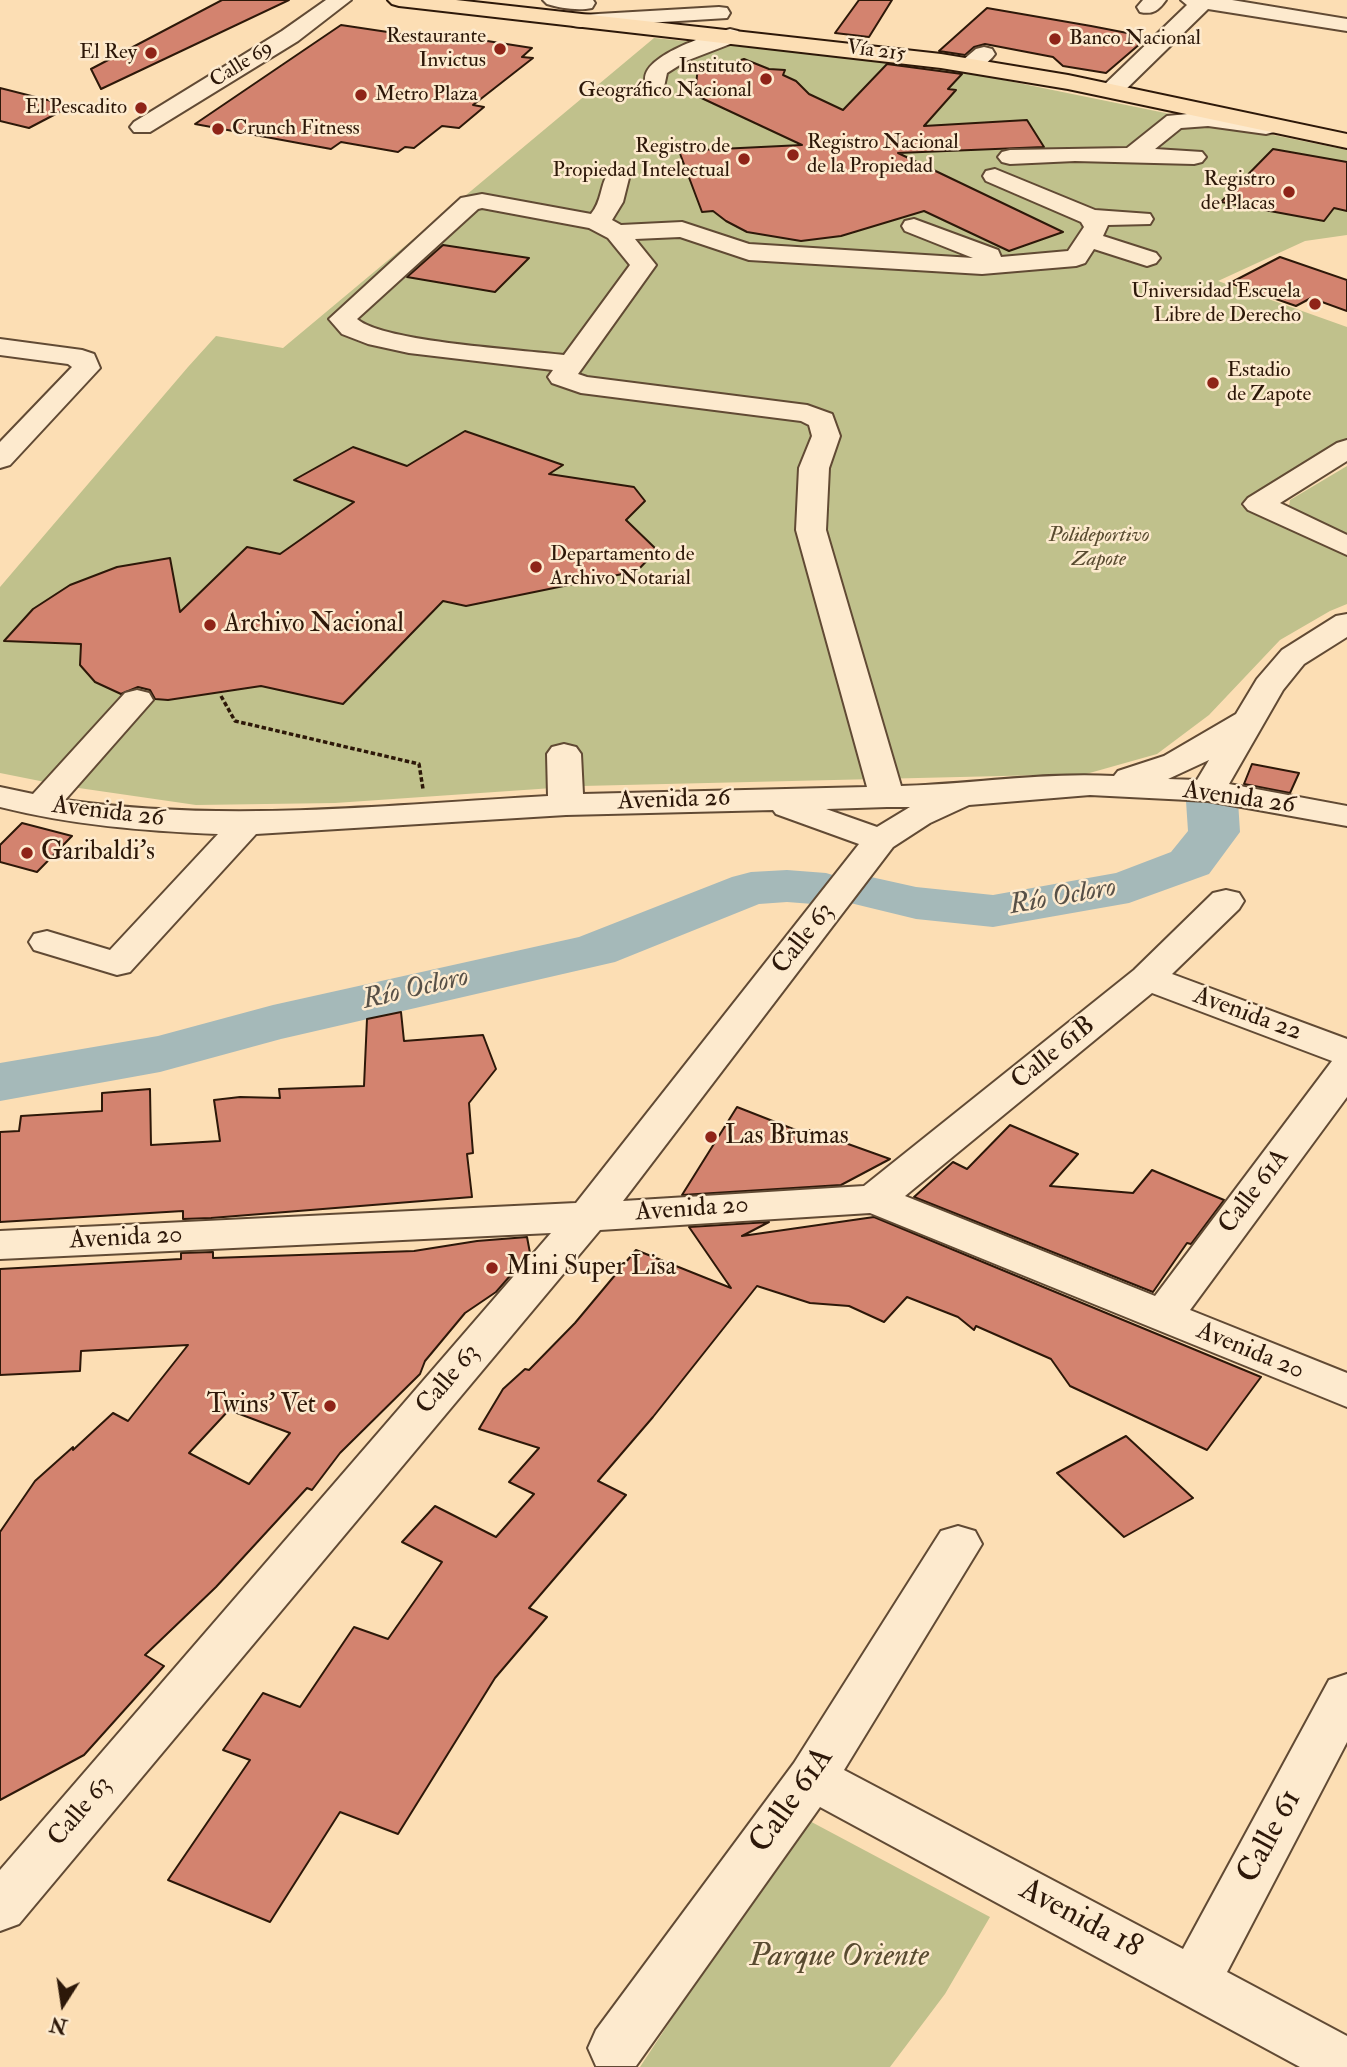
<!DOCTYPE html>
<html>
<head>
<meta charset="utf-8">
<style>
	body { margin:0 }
	#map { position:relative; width:1347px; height:2067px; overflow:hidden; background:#fcdeb4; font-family:"IM FELL Double Pica",serif }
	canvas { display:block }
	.north { position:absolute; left:28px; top:1969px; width:70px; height:70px; -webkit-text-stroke:5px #fdeace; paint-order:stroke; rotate:192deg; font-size:19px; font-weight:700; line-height:28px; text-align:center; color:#2d1809 }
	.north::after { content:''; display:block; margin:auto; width:24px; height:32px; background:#2d1809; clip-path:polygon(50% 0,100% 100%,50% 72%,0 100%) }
</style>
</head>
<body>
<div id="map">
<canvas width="1347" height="2067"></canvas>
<div class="north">N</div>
</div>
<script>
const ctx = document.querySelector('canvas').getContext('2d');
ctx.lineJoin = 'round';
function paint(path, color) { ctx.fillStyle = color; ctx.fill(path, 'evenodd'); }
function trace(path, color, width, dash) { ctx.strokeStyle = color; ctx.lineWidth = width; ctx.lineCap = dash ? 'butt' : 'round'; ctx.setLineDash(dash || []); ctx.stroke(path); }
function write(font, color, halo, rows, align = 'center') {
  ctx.font = font + ' "IM FELL Double Pica",serif'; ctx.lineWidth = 5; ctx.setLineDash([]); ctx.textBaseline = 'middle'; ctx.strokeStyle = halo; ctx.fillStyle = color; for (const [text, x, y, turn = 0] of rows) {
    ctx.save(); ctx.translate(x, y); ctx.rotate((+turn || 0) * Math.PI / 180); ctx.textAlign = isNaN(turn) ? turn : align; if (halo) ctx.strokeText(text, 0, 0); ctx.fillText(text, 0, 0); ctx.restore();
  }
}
paint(new Path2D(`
	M654,38l232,23 93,14 368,75v85l-42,6 -87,40 129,46v114l-106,65 106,49v49l-17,7 -50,29 -71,75 -52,39 -71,20 -504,12 -247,17 -139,2 -131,-19 -65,-13v-186l188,-220 28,-31 67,12z
	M1347,466v70l-53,-24 -5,-6 1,-6z
	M804,1818l186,99 -45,77 -55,73h-250z`), '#c0c18c');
paint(new Path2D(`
	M1212,785l18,5 8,11 2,31 -31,42 -80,29 -136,24 -77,-8 -74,-18 -16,4 -39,-3 -28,2 -144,58 -334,77 -121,33 -160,29v-38l158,-27 115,-31 306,-68 153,-60 19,-5 36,-2 39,3 20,6 16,-4 54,12 77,8 123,-22 55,-21 17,-21 -2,-30 8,-11z`), '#a5b9b9');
const building = new Path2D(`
	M222,0h67l-188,89 -10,-20z
	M859,0h33l-23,37 -34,-4z
	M987,8l104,18 57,11 -42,36 -43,-7 -10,-9 -68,-13 -11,3 -9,8 -26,-4z
	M341,25l100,15 8,-5 83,13 -10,9 11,1 -60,47 11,2 -25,21 -17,-2 -28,22 -9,-1 -7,5 -57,-10 -10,7 -136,-25z
	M744,59l25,10 16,1 -2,5 13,6 13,13 34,16 44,-46 75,10 -14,15 8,1 -32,36 103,-6 17,27 -146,6 165,79 -54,19 -85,-40 -83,25 -40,5 -54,-9 -21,-11 -13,-10 -11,1 -23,-61 123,-6 -107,-50 3,-29 21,1z
	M0,88l71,18 -42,22 -29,-7z
	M1273,149l74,13v49l-13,-3 -10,13 -103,-19z
	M443,245l86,13 -34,34 -88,-15z
	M1280,257l67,23v31l-36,-13 -15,8 -66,-23z
	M465,431l98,34 -14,9 85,13 11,14 -19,19 31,30 -20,21 -171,35 -23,-5 -100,103 -82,-18 -93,14 -13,-1 -5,-9 -12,-3 -17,7 -26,-12 -15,-17 1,-21 -77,-3 29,-32 37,-24 47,-18 53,-9 10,54 67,-65 33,7 74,-52 -60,-22 59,-33 54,19z
	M1252,764l47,9 -9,20 -46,-9z
	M22,823l50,13 -35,36 -37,-10v-17z
	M401,1012l3,29 79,-6 13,34 -27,34 4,50 -6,1 5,43 -261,21 -28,1v-8l-183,11v-90l19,-1 2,-15 81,-5v-18l48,-4 1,56 69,-4 -6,-41 26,-3 40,1 -1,-9 85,-3 3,-67z
	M737,1107l69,27 3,-4 81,29 -49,26 -159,10z
	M1010,1125l68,29 -28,32 83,7 19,-23 72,30 -33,44 -4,-1 -34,49 -239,-95 39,-35 14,7z
	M874,1217l387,160 -54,73 -137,-64 -19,-27 -75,-33 -2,4 -16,-13 -51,-20 -23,25 -35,-16 -39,-3 -53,-17 -104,131 -55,64 28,14 -97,113 18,9 -52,61 -97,156 -58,-22 -70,110 -102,-42 82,-120 -27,-10 40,-57 37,14 54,-80 34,12 54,-77 -40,-20 33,-36 61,31 38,-43 -25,-12 30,-34 -60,-19 24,-40 22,-20 4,1 46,-47 61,-73 95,38 -42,-61 80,-5 -27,14z
	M527,1237l3,16 -34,39 -31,21 -40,48 -5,13 -80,79 -28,37 -5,-2 -91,99 -71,68 19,11 -80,89 -84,45v-268l35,-51 38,-34v3l40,-37 15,8 60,-76 -107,6 -1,20 -80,4v-106l181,-10v-6l32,-1v6l201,-7 63,-10zM229,1410l61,23 -41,51 -60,-31z
	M1126,1436l67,62 -69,39 -67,-64z`);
paint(building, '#d3836f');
trace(building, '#2d1809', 2);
const minor = new Path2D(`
	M326,0h25l-53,41 -148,91h-16l-4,-5 4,-5 148,-91z
	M543,0h50l2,3 -3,5c-14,3 -32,0 -45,-4z
	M1143,0h23c-7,10 -13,15 -26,12l-3,-5z
	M1181,0h51l115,19v12l-139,-22 -89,87h-16l-3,-5 3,-5 84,-81z
	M719,7l8,1 3,5 -3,5 -146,9 -8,-1 -3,-5 3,-5 8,-1z
	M730,29l8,2 3,5 -3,5 -52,20 -19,12 -3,14h-16c-19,-28 63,-53 82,-58z
	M984,47l8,2 3,5c-8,11 -21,19 -35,16l-3,-5 19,-16z
	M1208,112l58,8 8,2 4,5 -4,5 -8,2 -58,-8 -27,2 -26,21 47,3 4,5 -4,5 -8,2 -119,-3 -65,3 -8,-2 -4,-5 4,-5 8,-2 117,-2 40,-32z
	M995,169l100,41 55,4 3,5 -3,5 -42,1 -5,11 53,17 4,5 -4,5 -9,3 -53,-17 -9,14 -9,3 -94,8 -233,-14 -69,-23 -45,2 21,26 -78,109 9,3 220,28 25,9 8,22 -11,32 -3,62 75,256c71,-2 143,-14 213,-10l4,-5 46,-15 72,-42 21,-35 25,-29 54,-34 11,-2v23l-43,27 -21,26 -54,94 118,22v20l-139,-25 -118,-6 -121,10 -39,18 -37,24 -270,354 241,-15 270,-216 79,-77 13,-3 13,3 5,8 -5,8 -67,65 175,65v58l-157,213 157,63v34l-477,-194 -270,17 -581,694 -19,7v-61l551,-637 -551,26v-28l576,-28 283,-359 -83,-30 -3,-4 -207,5 -310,19 -126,138 -13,3 -83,-25 -5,-8 5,-8 13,-3 63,19 108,-116c-74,-3 -146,-9 -218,-27v-20l33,7 92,-101 12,-3 12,3 4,7 -88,100c162,23 322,5 483,-4l-1,-42 5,-7 12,-3 12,3 5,7 2,40 284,-7 -71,-257 3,-62 13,-32 -3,-11 -8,-4 -220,-28 -29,-10 -4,-6 5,-7 -144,-17 -41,-9 -26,-10 -13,-15 132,-121 21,-4 109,20c11,-13 9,-28 17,-41l9,-2 9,2 3,5 -6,24 -11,18 9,5 61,-3 67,22 224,14 -68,-27 -3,-5 3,-5 9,-2 84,31 3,7 67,-6 16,-24 -3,-5 -95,-41 -3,-5 3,-5zM482,208l107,20 19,10 22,27 -66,90c-41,-5 -181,-13 -207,-36l121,-110zM1209,760l-12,20 -29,-1zM887,807h23l-33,20 -51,-18zM1152,993l180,68 -177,235 -250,-100z
	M0,339l82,11 12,4 6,14 -90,97 -10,3v-26l72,-75 -4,-3 -68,-9z
	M1347,440v21l-67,42 67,32v20l-99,-45 -5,-6 5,-6 89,-55z
	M958,1526l17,5 7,13 -138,226 339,179 146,-269 18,-6v68l-120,230 120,64v31h-47l-480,-260 -184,259h-40l-8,-18 8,-18 198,-267 147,-232z`);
const major = new Path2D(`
	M388,0h68l485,54 127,21 279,59v14l-279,-59 -127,-21 -542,-62 -7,-2z`);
trace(minor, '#614a34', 4);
trace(major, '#2d1809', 4);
trace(new Path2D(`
	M221,696l14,25 184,43 4,25`), '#2d1809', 3.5, [4.5, 2.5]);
paint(minor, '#fdeace');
paint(major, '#fcdeb4');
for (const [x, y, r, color] of [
	[1055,39,7,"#8f2418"],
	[500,49,7,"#8f2418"],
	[151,53,7,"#8f2418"],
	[766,79,7,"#8f2418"],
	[361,95,7,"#8f2418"],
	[141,108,7,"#8f2418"],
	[218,129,7,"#8f2418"],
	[793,155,7,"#8f2418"],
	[744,159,7,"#8f2418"],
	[1289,192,7,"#8f2418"],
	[1315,304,7,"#8f2418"],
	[1213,383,7,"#8f2418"],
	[536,567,7,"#8f2418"],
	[210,625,7,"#8f2418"],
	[27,853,7,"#8f2418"],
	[711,1137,7,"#8f2418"],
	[492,1268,7,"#8f2418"],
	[330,1406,7,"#8f2418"]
]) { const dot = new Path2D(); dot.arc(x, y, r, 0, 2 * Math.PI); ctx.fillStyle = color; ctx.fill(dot); trace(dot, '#fdeace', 2.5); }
write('21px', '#2d1809', '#fdeace', [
	["Restaurante",486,37],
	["Invictus",486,61],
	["Banco Nacional",1069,39,"left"],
	["El Rey",137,53],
	["Instituto",752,67],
	["Geográfico Nacional",752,91],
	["Metro Plaza",375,95,"left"],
	["El Pescadito",127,108],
	["Crunch Fitness",232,129,"left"],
	["Registro Nacional",807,143,"left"],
	["de la Propiedad",807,167,"left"],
	["Registro de",730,147],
	["Propiedad Intelectual",730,171],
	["Registro",1275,180],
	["de Placas",1275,204],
	["Universidad Escuela",1301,292],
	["Libre de Derecho",1301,316],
	["Estadio",1227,371,"left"],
	["de Zapote",1227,395,"left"],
	["Departamento de",550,555,"left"],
	["Archivo Notarial",550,579,"left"]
], 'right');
write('21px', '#2d1809', '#fdeace', [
	["Vía 215",876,52,7],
	["Calle 69",242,65,-32]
]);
write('italic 21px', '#594b30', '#fdeace', [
	["Polideportivo",1099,536],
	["Zapote",1099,560]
]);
write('26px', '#2d1809', '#fdeace', [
	["Archivo Nacional",224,625],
	["Garibaldi's",41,853],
	["Las Brumas",725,1137],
	["Mini Super Lisa",506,1268],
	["Twins' Vet",316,1406,"right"]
], 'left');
write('26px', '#2d1809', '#fdeace', [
	["Avenida 26",1239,799,8],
	["Avenida 26",674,801,-2],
	["Avenida 26",108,813,7],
	["Calle 63",804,939,-52],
	["Avenida 22",1247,1015,20],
	["Calle 61B",1054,1054,-39],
	["Calle 61A",1255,1192,-53],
	["Avenida 20",692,1210,-4],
	["Avenida 20",126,1239,-3],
	["Avenida 20",1250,1352,22],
	["Calle 63",449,1380,-50],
	["Calle 63",81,1812,-50]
]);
write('italic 28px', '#575047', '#fdeace', [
	["Río Ocloro",1063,898,-10],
	["Río Ocloro",416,990,-13]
]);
write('32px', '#2d1809', '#fdeace', [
	["Calle 61A",793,1801,-55],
	["Calle 61",1271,1837,-62],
	["Avenida 18",1080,1920,28]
]);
write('italic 32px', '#594b30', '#fdeace', [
	["Parque Oriente",839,1958]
]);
</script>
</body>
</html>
